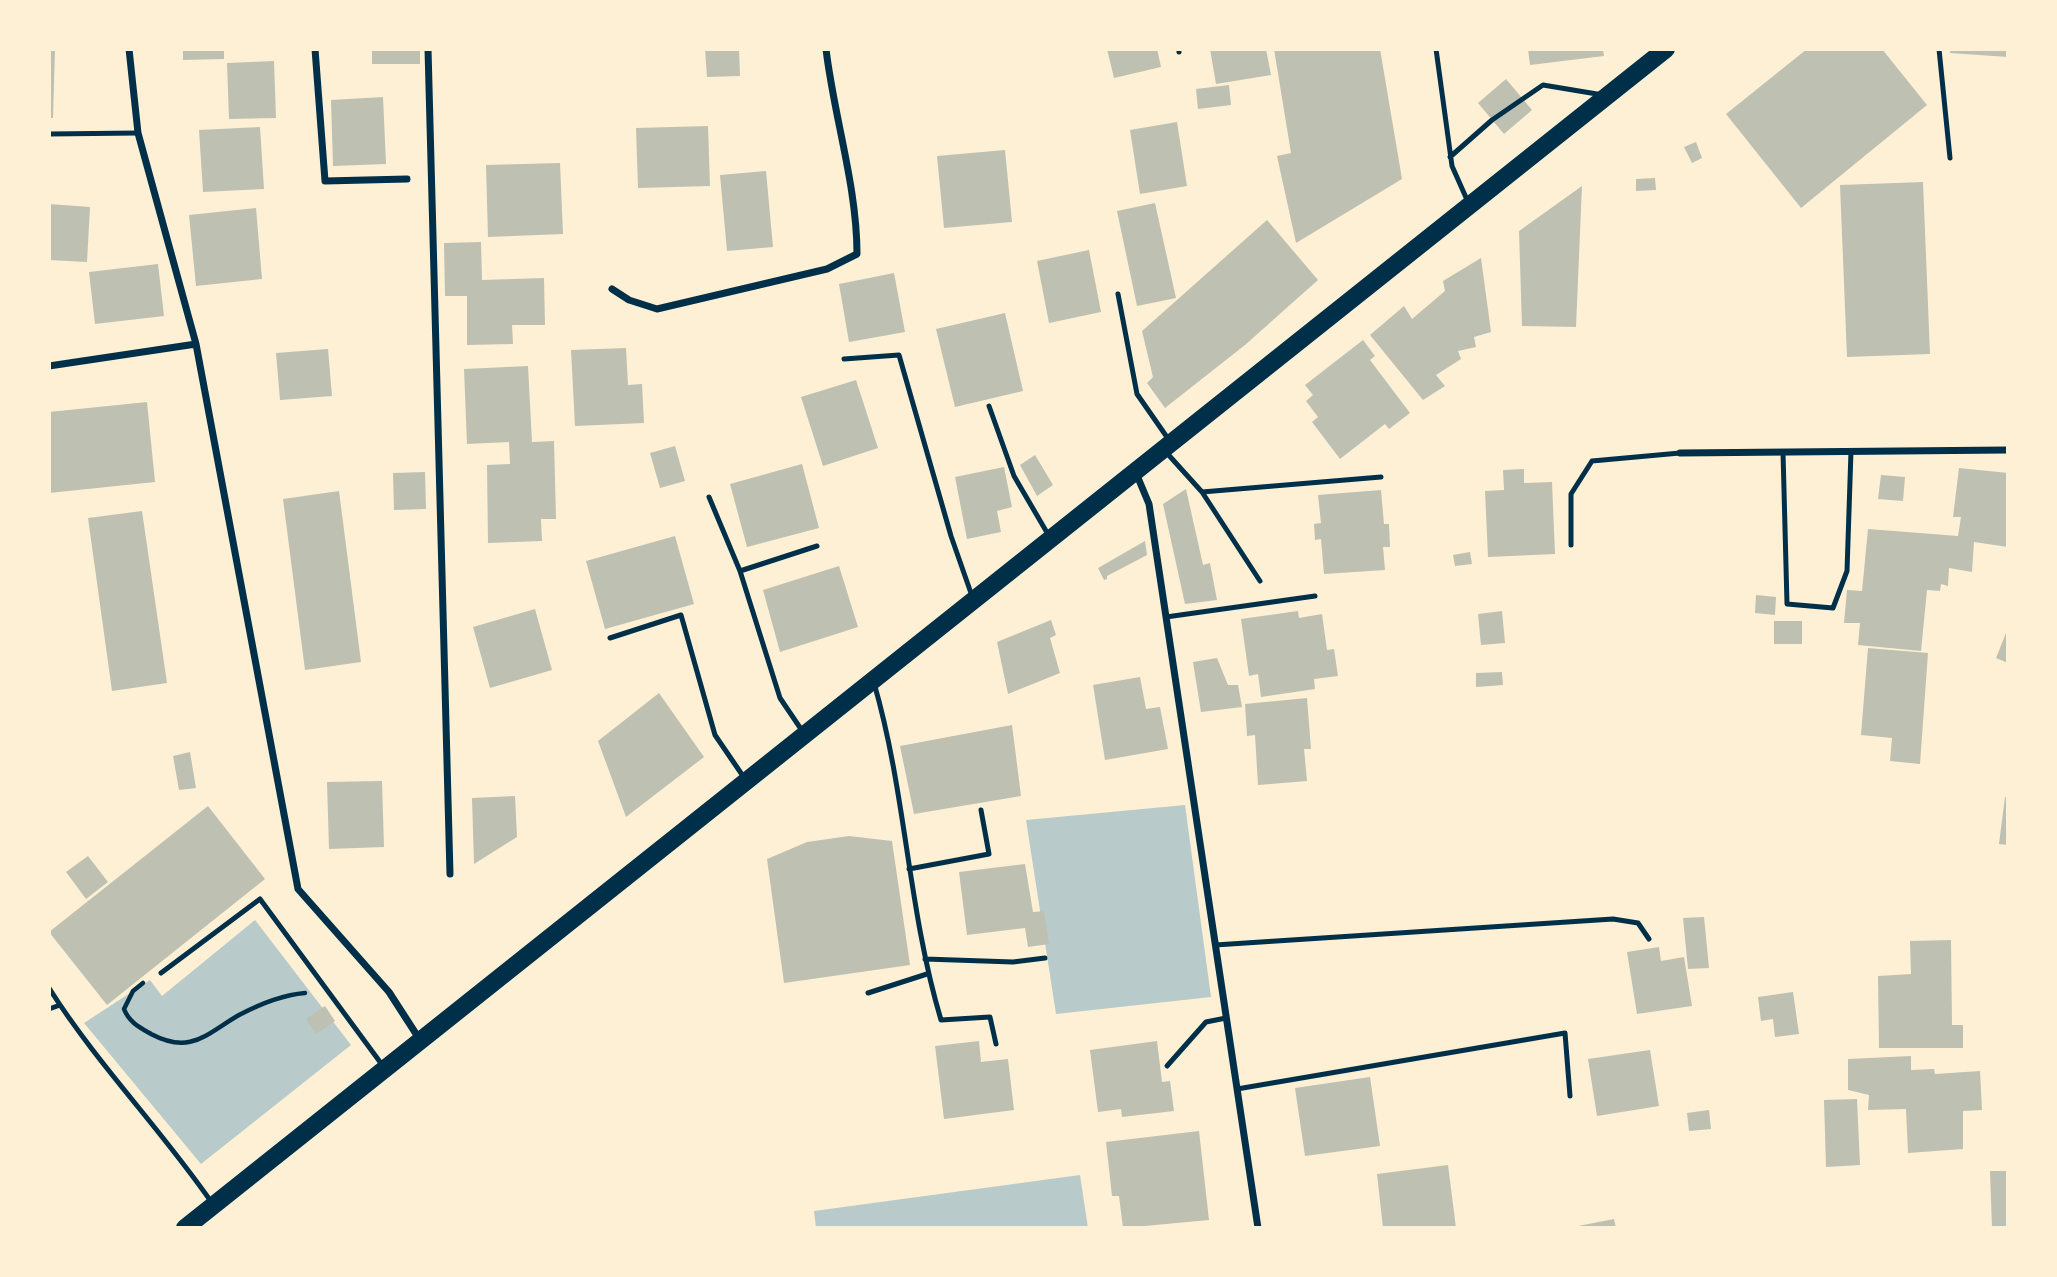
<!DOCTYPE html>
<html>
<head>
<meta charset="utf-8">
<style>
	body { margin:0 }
	#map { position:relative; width:2057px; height:1277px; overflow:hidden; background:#fdf0d5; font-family:Bitter,serif }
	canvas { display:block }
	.frame { position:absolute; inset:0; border:51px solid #fdf0d5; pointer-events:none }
</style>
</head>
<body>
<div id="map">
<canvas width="2057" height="1277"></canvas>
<div class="frame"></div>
</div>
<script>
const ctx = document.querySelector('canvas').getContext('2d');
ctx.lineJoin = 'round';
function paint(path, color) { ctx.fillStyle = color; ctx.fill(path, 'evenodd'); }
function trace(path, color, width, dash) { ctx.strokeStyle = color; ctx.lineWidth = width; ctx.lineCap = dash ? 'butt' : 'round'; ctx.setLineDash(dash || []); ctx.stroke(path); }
paint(new Path2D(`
	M1185,805l26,192 -155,17 -30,-194z
	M255,920l96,125 -150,119 -117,-141 66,-43 12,16z
	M1080,1175l8,53h-272l-2,-17z`), '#b9caca');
paint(new Path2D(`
	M49,49h6l-2,69h-4z
	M183,49h41v10l-41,1z
	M372,49h48v15h-48z
	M705,49h34l1,27 -33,1z
	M1107,49h50l4,18 -47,11z
	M1210,49h56l5,26 -55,9z
	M1274,49h106l22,130 -106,64 -19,-87 14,-3z
	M1528,49h75l1,7 -74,9z
	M1807,49h75l45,56 -126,103 -75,-94z
	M1951,49h57v8l-58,-4z
	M274,61l2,57 -47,1 -2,-56z
	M1506,79l26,31 -28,24 -26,-31z
	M1229,85l2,20 -33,4 -2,-20z
	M383,97l3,67 -53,2 -2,-66z
	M1177,122l10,64 -47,8 -10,-64z
	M708,126l2,60 -72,2 -2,-60z
	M260,127l4,62 -61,3 -4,-62z
	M1696,142l6,16 -10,5 -8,-16z
	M1005,150l7,72 -68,6 -7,-72z
	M560,163l3,71 -75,3 -2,-72z
	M766,171l7,76 -46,4 -7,-76z
	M1655,178l1,12 -20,1v-12z
	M1923,182l7,172 -83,3 -7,-172z
	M1582,186l-6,141 -54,-1 -3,-95z
	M1155,203l21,95 -39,8 -20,-95z
	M49,204l41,3 -3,55 -38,-2z
	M256,208l6,71 -66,7 -7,-71z
	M1267,220l51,60 -73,65 -80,63 -18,-25 6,-6 -11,-46z
	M481,242l1,38 62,-2 1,47h-33l1,19 -46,1v-49h-22l-1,-53z
	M1089,250l12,62 -52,11 -12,-62z
	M1481,258l10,74 -17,5 2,10 -18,4 3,8 -25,16 9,11 -22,14 -53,-65 34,-29 8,13 33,-28 -2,-10z
	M158,264l6,52 -69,8 -6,-52z
	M894,273l11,59 -56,10 -10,-58z
	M1005,313l18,78 -68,16 -19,-78z
	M1363,340l12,16 -5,4 40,53 -21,16 -4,-5 -45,35 -28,-37 6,-5 -12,-16 7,-6 -8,-10z
	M626,348l2,37 14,-1 2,39 -69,3 -4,-76z
	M328,349l4,47 -52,4 -4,-47z
	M528,366l4,76 22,-1 2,78h-15l1,22 -54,2 -1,-78 23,-1 -1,-22 -42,2 -3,-75z
	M856,380l22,68 -55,18 -22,-69z
	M147,402l8,80 -106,11v-81z
	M675,446l10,35 -25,7 -10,-35z
	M1035,455l18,30 -16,11 -17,-31z
	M802,464l17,64 -72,19 -17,-63z
	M1004,467l8,40 -15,4 4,21 -34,7 -12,-62z
	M1959,468l49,5v74l-34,-5 -2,30 -23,-4 -1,18 -7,-2 -1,7 -13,-1 -6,61 -63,-6 2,-22h-16l3,-33 15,1 6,-62 90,7 3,-19h-8z
	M1524,469v14l28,-1 3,72 -67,3 -3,-66 19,-1 -1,-20z
	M425,472l1,37 -32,1 -1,-37z
	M1881,475l24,2 -2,24 -25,-2z
	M1186,489l17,76 7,-2 7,37 -32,4 -22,-100z
	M1381,490l3,34h5l1,23h-7l2,23 -61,4 -3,-35 -6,1 -1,-16 7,-1 -3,-28z
	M339,491l22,171 -56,8 -22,-171z
	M142,511l25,172 -55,8 -24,-173z
	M675,536l19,68 -89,25 -19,-68z
	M1145,541l2,14 -40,21v3l-3,1 -6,-12z
	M1470,552l2,12 -17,2 -2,-11z
	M839,566l19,61 -78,25 -17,-62z
	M1756,595l20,2 -1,18 -20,-2z
	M535,609l17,61 -62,18 -17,-61z
	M1298,611l1,7 23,-4 5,36 7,-1 4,27 -24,3 1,10 -54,8 -3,-23 -9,2 -8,-57z
	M1502,611l3,32 -24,2 -3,-31z
	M1051,620l5,15 -6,3 10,35 -52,21 -11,-52z
	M1774,621h28v23h-28z
	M2008,628v35l-12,-5z
	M1868,648l60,5 -8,111 -30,-3 2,-23 -31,-3z
	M1217,658l11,27h10l4,22 -41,5 -8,-50z
	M1502,672l1,13 -27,2v-14z
	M1140,677l6,32 14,-2 8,42 -63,11 -12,-75z
	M659,693l45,64 -78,60 -28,-76z
	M1307,698l4,51h-7l3,32 -49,4 -3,-50 -8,1 -2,-32z
	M1012,725l9,71 -107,18 -14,-68z
	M190,752l6,36 -17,2 -6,-34z
	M382,781l2,66 -55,2 -2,-67z
	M515,796l2,41 -43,27 -2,-66z
	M2005,797l3,1v47l-9,-1z
	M208,806l57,73 -158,126 -58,-73z
	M849,836l43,5 18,124 -126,18 -17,-124 40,-17z
	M88,856l20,26 -22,17 -20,-27z
	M1025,864l8,48 11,-1 5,33 -21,3 -3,-19 -58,7 -8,-63z
	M1704,917l5,51 -21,1 -5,-51z
	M1951,940l1,85h11v23h-84l-1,-72 33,-2 -1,-33z
	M1659,947l2,14 23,-4 8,49 -55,8 -10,-62z
	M1793,992l6,42 -24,3 -2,-18 -12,2 -3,-24z
	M325,1006l10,15 -19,13 -10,-15z
	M979,1041l2,21 27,-3 6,51 -70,9 -9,-73z
	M1157,1041l5,41 8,-1 4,30 -52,6 -1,-8 -23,3 -8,-62z
	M1650,1050l9,56 -62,10 -9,-57z
	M1911,1056v14l23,-1 1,5 45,-3 2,39 -19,1v38l-55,4 -2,-44 -38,1 1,-15 -21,-5v-31z
	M1370,1077l10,69 -75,10 -10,-68z
	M1857,1099l3,66 -34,2 -2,-67z
	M1709,1110l2,19 -22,2 -2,-18z
	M1199,1131l10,89 -86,8 -4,-32h-7l-6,-54z
	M1448,1165l8,63h-73l-6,-54z
	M1990,1171h18v57h-16z
	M1614,1219l2,9h-43v-1z`), '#bec0b2');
trace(new Path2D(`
	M143,983l-10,8 -9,18c5,13 15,18 27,25 40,21 55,0 88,-19 21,-11 42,-20 66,-22`), '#003049', 4.5);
trace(new Path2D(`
	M1179,49v3
	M1436,49l16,117 16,36
	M1939,49l11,109
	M49,134l89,-1
	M1450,157l42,-37 51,-35 60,10
	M1118,294l19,100 32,46
	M844,359l55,-4 52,181 21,60
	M989,406l25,70 35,60
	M1165,451l37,41 179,-15
	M1783,452l4,152 46,4 14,-37 4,-120
	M1202,492l58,89
	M709,497l31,74
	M1571,545v-51l21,-33 88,-8
	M1166,617l149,-21
	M610,638l71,-23 34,120 30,44
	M874,683c32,110 34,227 67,337l49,-3 6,27
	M803,732l-23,-34 -40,-127 77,-25
	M909,869l80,-15 -8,-44
	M1215,945l398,-26 25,4 11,16
	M925,959l88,3 32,-4
	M161,973l99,-74 123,167
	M49,988c48,76 112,141 163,215
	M868,993l59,-19
	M49,1009l11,-4
	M1167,1066l39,-44 20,-4
	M1237,1089l328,-56 5,63`), '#003049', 5);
trace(new Path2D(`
	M129,49l9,84 58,211 102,545 91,103 31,48
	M315,49l10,132 82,-2
	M428,49l22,825
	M612,289l17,11 28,9 170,-40 30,-15c0,-68 -23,-137 -31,-205
	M49,366l147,-22
	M1680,453l328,-3
	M1136,473l13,31 109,724`), '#003049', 7);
trace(new Path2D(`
	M185,1228l1481,-1179`), '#003049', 18);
</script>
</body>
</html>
